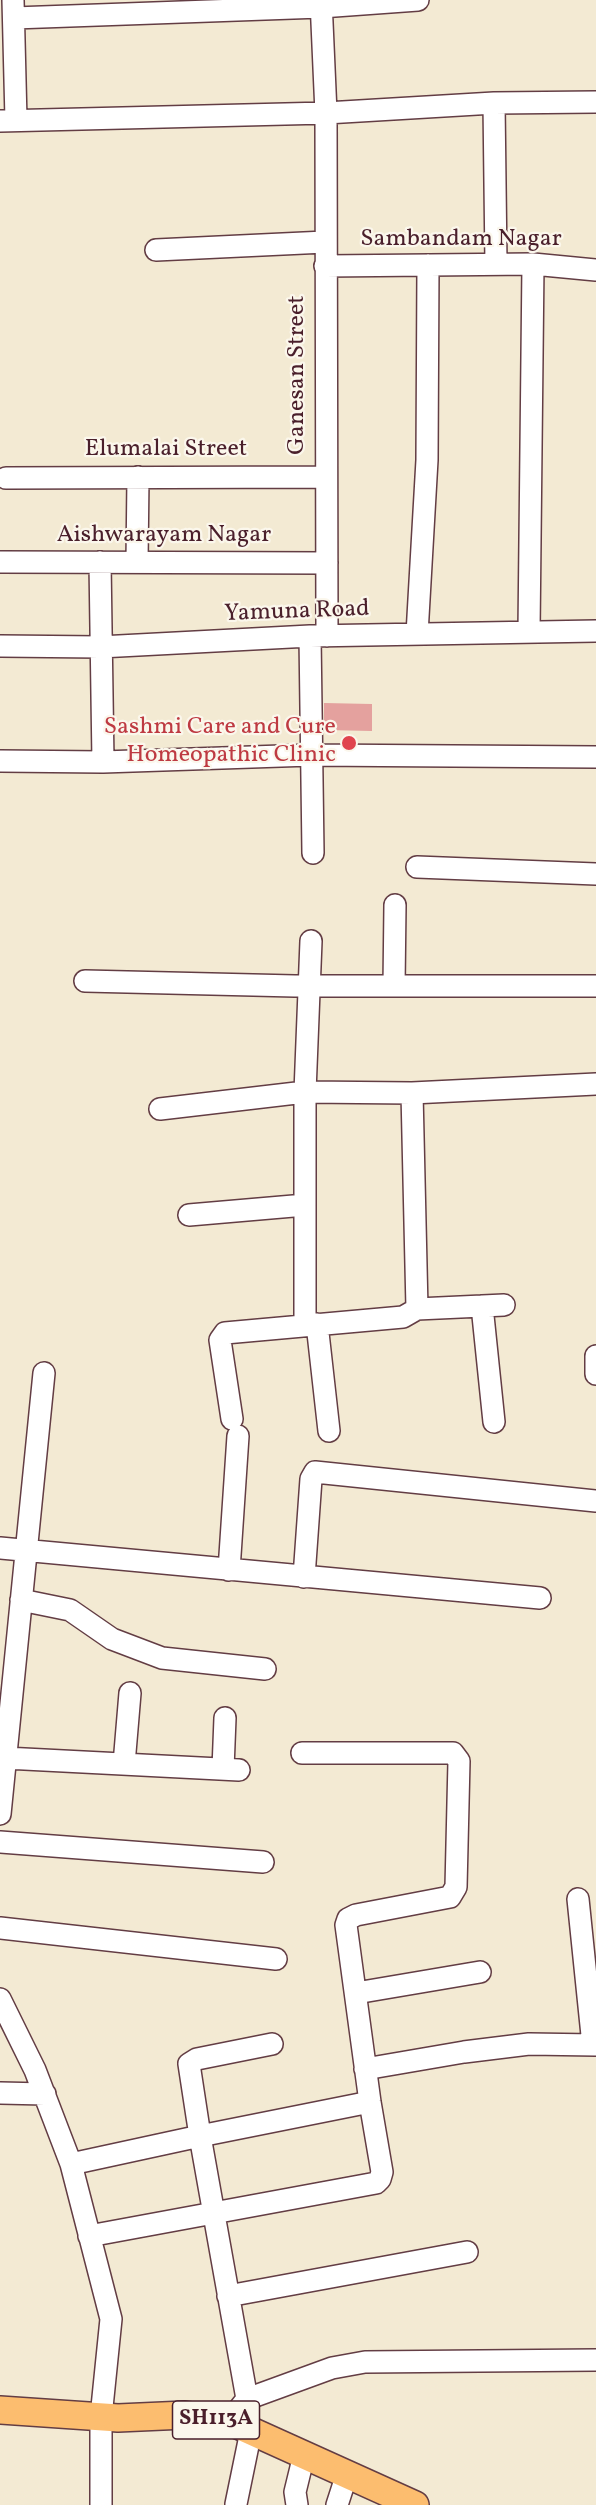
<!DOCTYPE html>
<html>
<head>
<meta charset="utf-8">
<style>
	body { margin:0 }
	canvas { display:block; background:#f3ead3 }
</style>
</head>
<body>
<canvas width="596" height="2505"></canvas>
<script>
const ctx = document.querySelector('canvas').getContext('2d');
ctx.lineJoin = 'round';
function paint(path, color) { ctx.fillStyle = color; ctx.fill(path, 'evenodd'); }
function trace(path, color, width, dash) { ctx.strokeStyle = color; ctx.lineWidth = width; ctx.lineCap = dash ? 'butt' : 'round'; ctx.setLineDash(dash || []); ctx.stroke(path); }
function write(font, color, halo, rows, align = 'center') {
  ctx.font = font + ' Vollkorn,serif'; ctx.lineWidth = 4.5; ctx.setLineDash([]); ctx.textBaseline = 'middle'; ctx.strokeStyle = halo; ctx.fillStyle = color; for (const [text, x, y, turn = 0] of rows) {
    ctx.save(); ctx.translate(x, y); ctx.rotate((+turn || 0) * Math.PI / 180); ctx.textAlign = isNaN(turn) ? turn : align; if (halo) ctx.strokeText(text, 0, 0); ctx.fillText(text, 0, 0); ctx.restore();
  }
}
paint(new Path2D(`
	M324,703l48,1v27l-48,-1z`), '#e4a19e');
const minor = new Path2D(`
	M13,0l3,120
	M321,0l5,113 1,523
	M14,18l307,-11 97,-7
	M494,103l2,161
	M0,121l326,-8 168,-10 102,-1
	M156,250l169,-8
	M325,266l208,-2 63,6
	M6,478l319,-1
	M0,562l327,1
	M100,562l3,200
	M137,562l1,-85
	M529,631l4,-367
	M417,634l10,-174 1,-195
	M310,636l3,217
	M0,646l100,1 210,-11 286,-5
	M0,761l103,1 208,-7 285,2
	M417,867l179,7
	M85,981l210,5h301
	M394,986l1,-81
	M160,1109l145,-17 107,1 184,-9
	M189,1215l116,-10
	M482,1306l12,116
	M417,1309l87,-4
	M317,1324l12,107
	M305,1325v-233l6,-151
	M596,1356v18
	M232,1419l-12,-79 5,-7 178,-16 14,-8 -5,-216
	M0,1548l540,50
	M229,1570l9,-134
	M304,1577l7,-98 4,-7 281,29
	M21,1600l49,10 42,29 50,19 103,11
	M5,1758l234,12
	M124,1764l6,-71
	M223,1769l2,-51
	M0,1814l44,-441
	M0,1842l263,20
	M578,1899l15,146
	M0,1928l276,31
	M356,1993l124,-21
	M0,1999l35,71 36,94 40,155 -10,98v88
	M272,2044l-75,15 -8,5 11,72 170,-34
	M365,2069l99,-17 65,-8 67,1
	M0,2093l45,1
	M71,2164l129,-28 47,263
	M89,2236l287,-53 4,-4 2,-7 -12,-70 -24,-177 2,-6 8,-4 94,-18 6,-10 3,-126 -6,-8h-151
	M228,2296l239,-44
	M239,2409l8,-10 85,-31 33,-6 231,-2
	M236,2504l15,-73
	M297,2505l-2,-13 9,-37
	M337,2505l10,-31`);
const major = new Path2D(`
	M0,2410l118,8 67,-3 44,6 186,84`);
trace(minor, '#633d44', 24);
trace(major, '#633d44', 30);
trace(minor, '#fff', 21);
trace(major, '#fcbd6f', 27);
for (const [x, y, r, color] of [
	[349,743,8,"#e0444e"]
]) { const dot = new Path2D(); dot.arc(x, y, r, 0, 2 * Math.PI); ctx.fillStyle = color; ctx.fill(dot); trace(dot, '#fbf7ec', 2); }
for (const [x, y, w] of [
	[216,2420,87]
]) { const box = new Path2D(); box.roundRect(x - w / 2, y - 19, w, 38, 4.5); ctx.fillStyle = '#fbf7ec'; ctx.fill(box); trace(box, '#4a1f2b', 1.5); }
write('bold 22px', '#4a1f2b', null, [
	["SH113A",216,2420]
]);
write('24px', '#4a1f2b', '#fbf7ec', [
	["Sambandam Nagar",461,241],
	["Ganesan Street",299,375,-90],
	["Elumalai Street",166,451],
	["Aishwarayam Nagar",164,537],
	["Yamuna Road",297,613,-2]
]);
write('24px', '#be3a42', '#fbf7ec', [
	["Sashmi Care and Cure",336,729],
	["Homeopathic Clinic",336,757]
], 'right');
</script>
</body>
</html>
